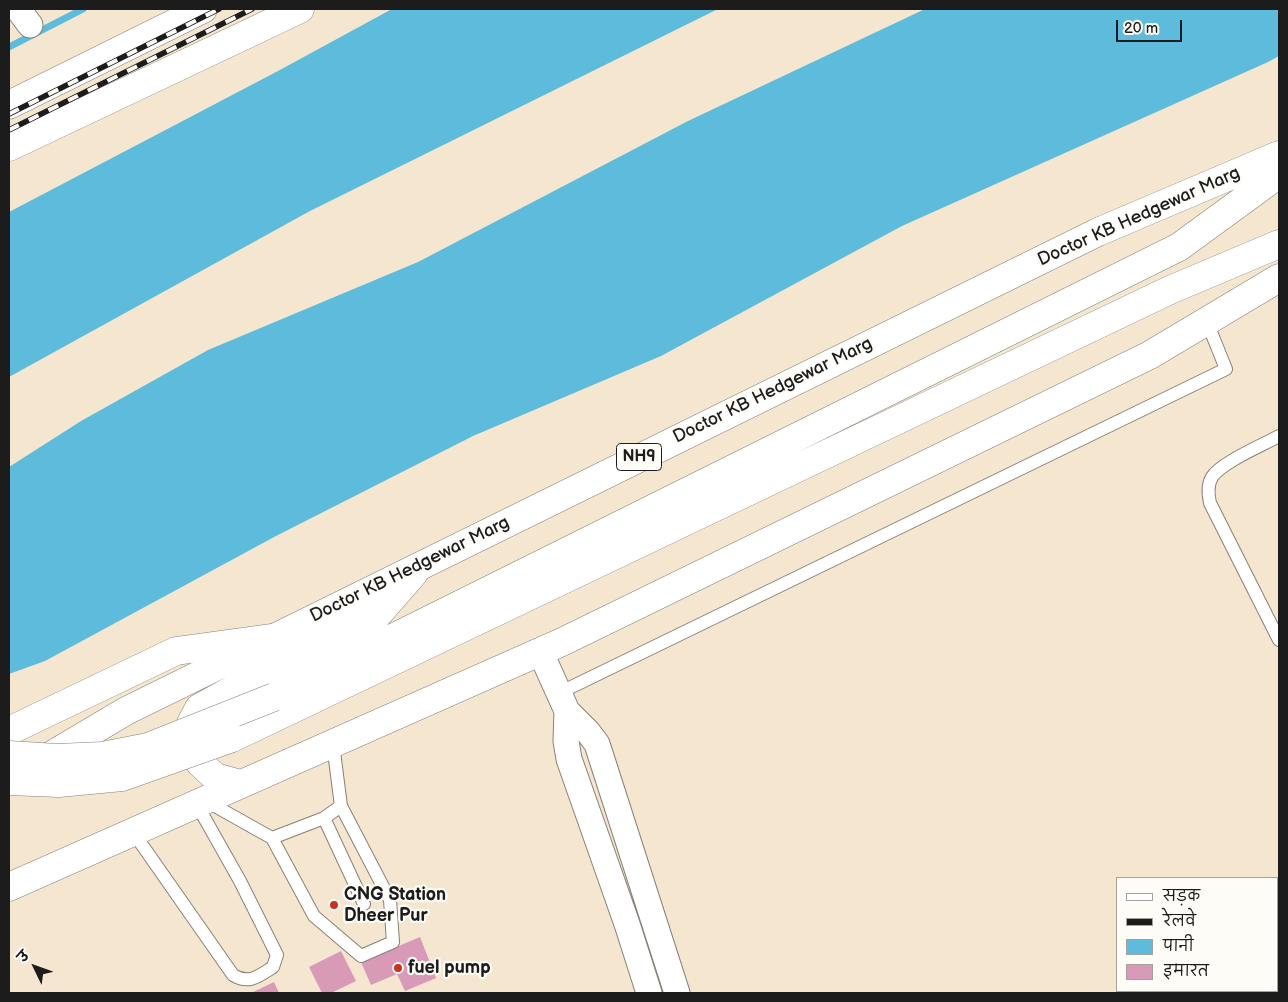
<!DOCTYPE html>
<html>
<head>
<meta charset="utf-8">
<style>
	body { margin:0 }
	#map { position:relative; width:1288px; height:1002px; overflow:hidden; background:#f5e6d0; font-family:"Balsamiq Sans","Playpen Sans Deva",sans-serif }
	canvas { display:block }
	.frame { position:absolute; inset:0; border:10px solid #1c1c1c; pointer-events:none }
	.legend { position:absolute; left:1116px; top:877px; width:162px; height:115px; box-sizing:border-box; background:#fdfcf7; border:1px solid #a3a29f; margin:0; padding:6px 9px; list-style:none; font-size:15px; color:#1c1c1c }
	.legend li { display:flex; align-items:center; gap:10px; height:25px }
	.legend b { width:25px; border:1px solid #a3a29f }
	.north { position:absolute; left:10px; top:942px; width:50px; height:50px; -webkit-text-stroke:4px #fdfcf7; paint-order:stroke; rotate:312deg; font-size:14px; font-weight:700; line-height:20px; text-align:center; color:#1c1c1c }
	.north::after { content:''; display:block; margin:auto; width:18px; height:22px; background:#1c1c1c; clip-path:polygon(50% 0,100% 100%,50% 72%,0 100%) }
	.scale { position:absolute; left:1116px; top:20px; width:66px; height:22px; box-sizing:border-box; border:2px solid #1c1c1c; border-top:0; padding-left:6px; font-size:15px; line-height:18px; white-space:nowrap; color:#1c1c1c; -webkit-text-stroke:4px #fdfcf7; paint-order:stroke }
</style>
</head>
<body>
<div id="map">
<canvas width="1288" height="1002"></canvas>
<div class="frame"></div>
<ul class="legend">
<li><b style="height:6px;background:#fff"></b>सड़क</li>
<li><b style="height:6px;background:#1c1c1c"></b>रेलवे</li>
<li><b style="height:14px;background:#5dbcdb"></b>पानी</li>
<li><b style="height:14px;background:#d89ab6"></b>इमारत</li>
</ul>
<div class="north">उ</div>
<div class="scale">20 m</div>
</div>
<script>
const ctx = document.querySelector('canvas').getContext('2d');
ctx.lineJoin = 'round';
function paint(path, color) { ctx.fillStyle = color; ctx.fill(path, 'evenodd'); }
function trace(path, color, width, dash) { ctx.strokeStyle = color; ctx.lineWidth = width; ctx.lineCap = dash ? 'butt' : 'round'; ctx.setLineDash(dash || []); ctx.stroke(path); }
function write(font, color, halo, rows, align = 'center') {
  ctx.font = font + ' "Balsamiq Sans",sans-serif'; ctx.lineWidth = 4.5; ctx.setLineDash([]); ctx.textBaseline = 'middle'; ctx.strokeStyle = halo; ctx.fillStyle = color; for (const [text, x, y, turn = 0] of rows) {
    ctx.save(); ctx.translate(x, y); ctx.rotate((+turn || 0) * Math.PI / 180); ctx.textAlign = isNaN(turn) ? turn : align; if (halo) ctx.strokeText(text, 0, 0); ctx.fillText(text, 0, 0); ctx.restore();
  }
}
paint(new Path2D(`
	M392,9h326l-408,202 -301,166v-165l269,-141z
	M925,9h354v47l-11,6 -366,164 -241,130 -188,80 -197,100 -231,125 -36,13v-207l72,-46 127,-71 210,-88 270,-141z`), '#5dbcdb');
trace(new Path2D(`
	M9,47l74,-38`), '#5dbcdb', 7);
paint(new Path2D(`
	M420,937l16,41 -31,13 -8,-17 -26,11 -10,-23z
	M341,951l15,30 -25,12h-9l-13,-26z
	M274,982l5,11h-28z`), '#d89ab6');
const lane = new Path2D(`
	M1279,436c-16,9 -57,26 -67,41 -5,8 -4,17 -2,26l69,137
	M559,693l667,-324 -19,-47
	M206,801l66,37 42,78 47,40 32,-14 -3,-42 -49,-94 -8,-62
	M324,818l40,86
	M133,832l100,143c16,10 26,1 40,-8l4,-12 -37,-74 -44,-78
	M272,838l52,-20 17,-12`);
const street = new Path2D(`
	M18,9l12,16
	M540,651l27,60 21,21 9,12 80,249
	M567,711l-1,30 3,18 58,165 22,69`);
const secondary = new Path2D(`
	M9,105l194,-96
	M9,147l291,-138
	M9,731l167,-80 95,-13`);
const highway = new Path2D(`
	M274,697l905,-450 100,-73
	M232,738l938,-448 109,-46
	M40,762l86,-51 972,-479 181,-77
	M240,784l-25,-7 -15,-14 -10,-20v-18l9,-17 64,-35 110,-53 41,-47
	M9,887l553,-245 588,-287 129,-77`);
trace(lane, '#888176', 14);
trace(street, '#888176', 27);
trace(secondary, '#888176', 29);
trace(highway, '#888176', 29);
trace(lane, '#fff', 12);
trace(street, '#fff', 25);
trace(secondary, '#fff', 28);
trace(highway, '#fff', 28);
const rail = new Path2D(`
	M9,114l210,-105
	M9,130l243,-121`);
trace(rail, '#1c1c1c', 5.5);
trace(rail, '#fdfcf7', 4, [11]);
const highwayBridge = new Path2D(`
	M9,755l48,3 45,-2 46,-9 126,-50
	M9,781l50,2 63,-6 110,-39`);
trace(highwayBridge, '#888176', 29, []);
trace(highwayBridge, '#fff', 28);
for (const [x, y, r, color] of [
	[334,905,5,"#c8321e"],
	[398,968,5,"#c8321e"]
]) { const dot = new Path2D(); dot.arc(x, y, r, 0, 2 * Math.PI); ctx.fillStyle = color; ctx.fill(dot); trace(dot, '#fdfcf7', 2); }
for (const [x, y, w] of [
	[639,457,45]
]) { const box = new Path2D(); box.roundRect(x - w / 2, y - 13.5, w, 27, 4); ctx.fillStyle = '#fdfcf7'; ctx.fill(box); trace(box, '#1c1c1c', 1); }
write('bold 16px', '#1c1c1c', null, [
	["NH9",639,457]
]);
write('18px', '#1c1c1c', '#fdfcf7', [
	["Doctor KB Hedgewar Marg",1139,217,-24],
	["Doctor KB Hedgewar Marg",773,391,-26],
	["Doctor KB Hedgewar Marg",410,570,-26]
]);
write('bold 18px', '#1c1c1c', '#fdfcf7', [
	["CNG Station",344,895],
	["Dheer Pur",344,916],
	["fuel pump",408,968]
], 'left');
</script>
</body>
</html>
